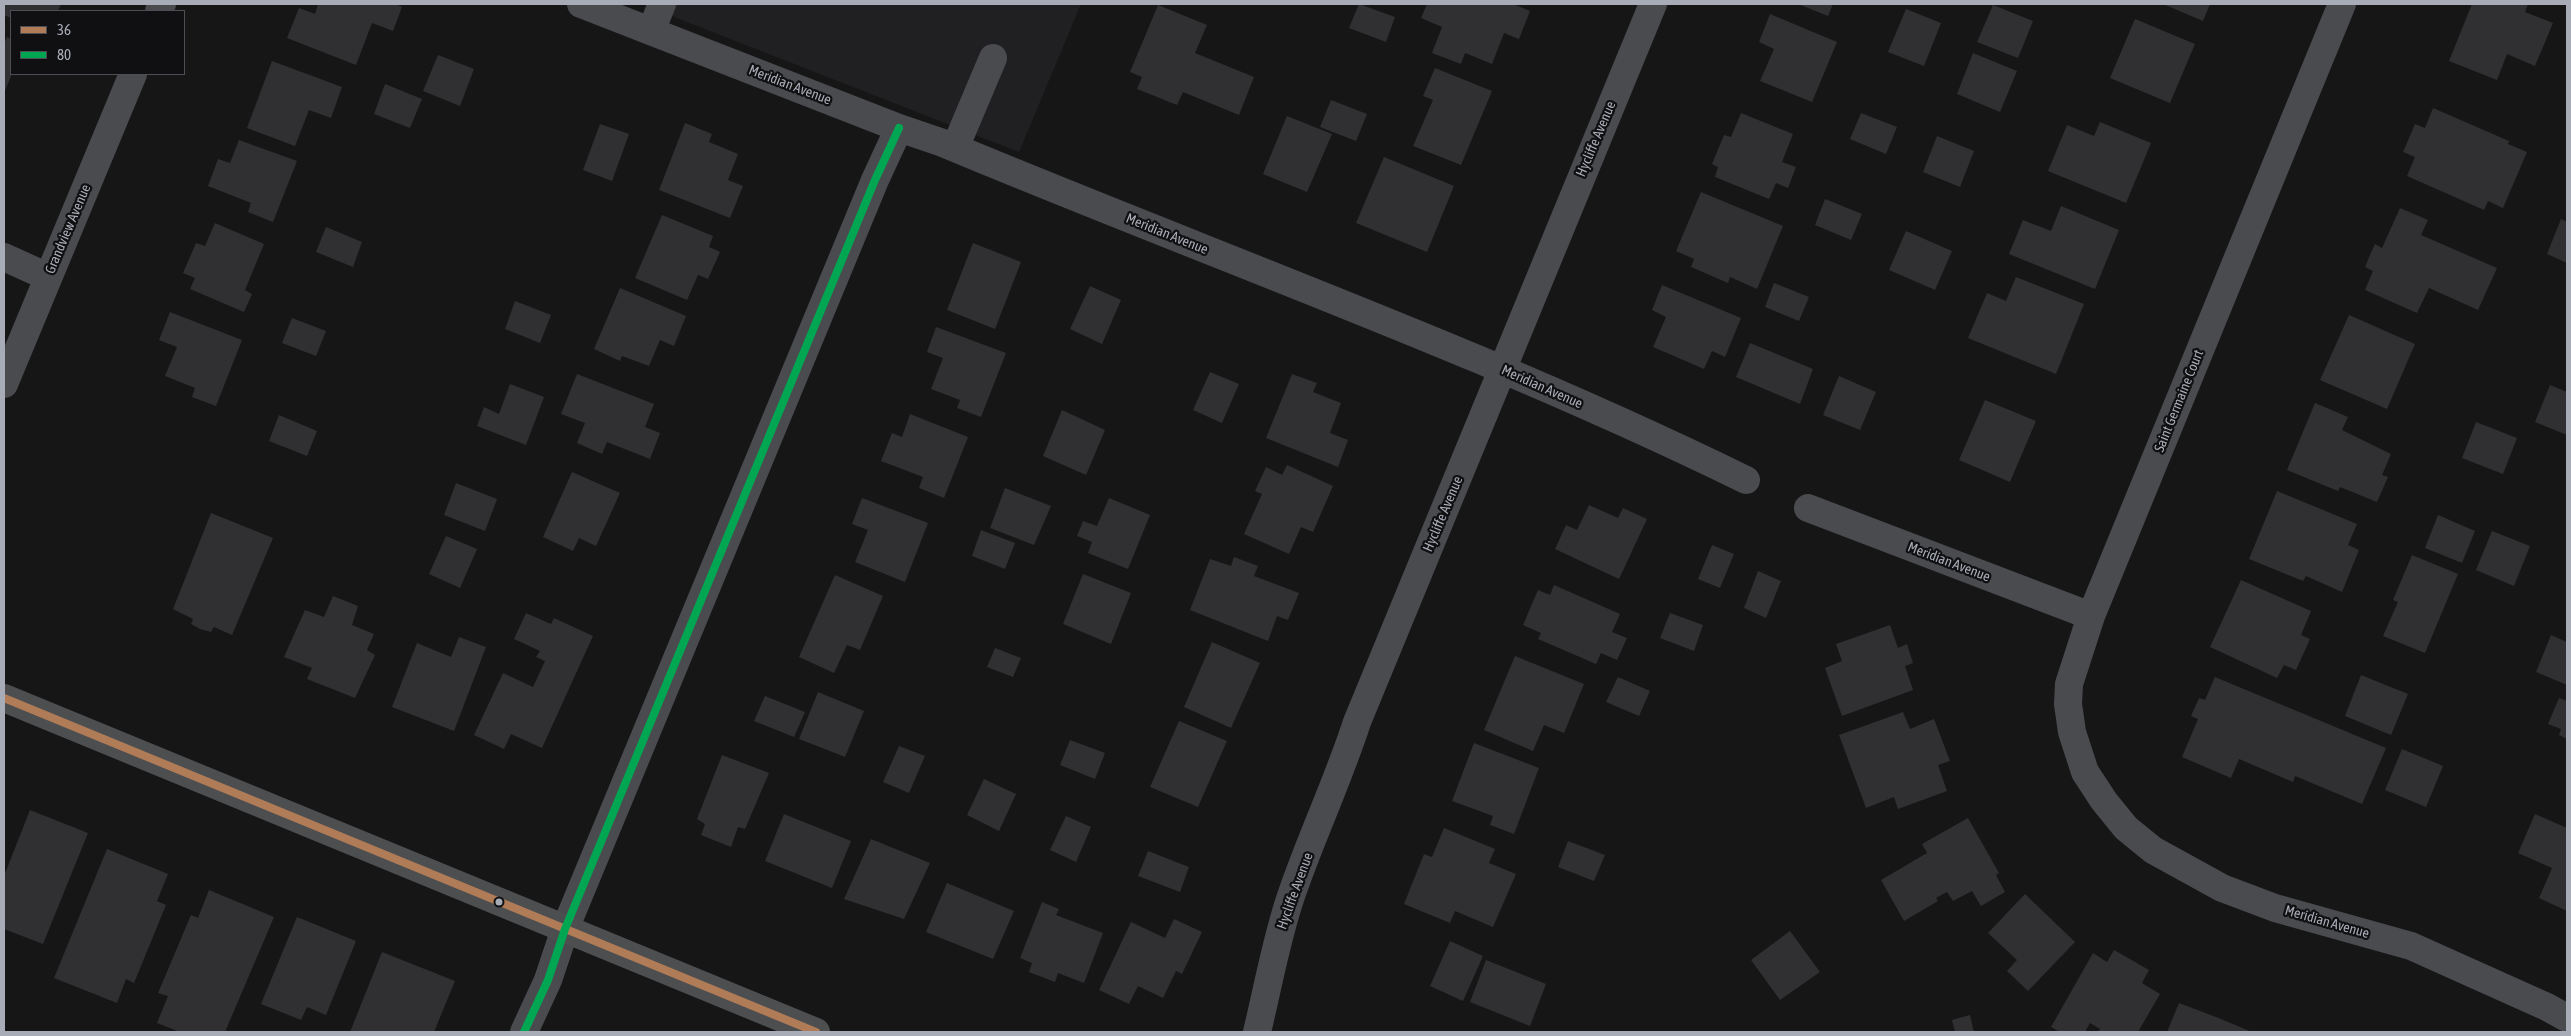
<!DOCTYPE html>
<html>
<head>
<meta charset="utf-8">
<style>
	body { margin:0 }
	#map { position:relative; width:2571px; height:1036px; overflow:hidden; background:#161616; font-family:"Asap Condensed",sans-serif }
	canvas { display:block }
	.frame { position:absolute; inset:0; border:5px solid #a8acb6; pointer-events:none }
	.legend { position:absolute; left:10px; top:10px; width:175px; height:65px; box-sizing:border-box; background:#101012; border:1px solid #4d4e54; margin:0; padding:6px 9px; list-style:none; font-size:15px; color:#a8acb6 }
	.legend li { display:flex; align-items:center; gap:10px; height:25px }
	.legend b { width:25px; border:1px solid #4d4e54 }
</style>
</head>
<body>
<div id="map">
<canvas width="2571" height="1036"></canvas>
<div class="frame"></div>
<ul class="legend">
<li><b style="height:6px;background:#b07c57"></b>36</li>
<li><b style="height:6px;background:#00a651"></b>80</li>
</ul>
</div>
<script>
const ctx = document.querySelector('canvas').getContext('2d');
ctx.lineJoin = 'round';
function paint(path, color) { ctx.fillStyle = color; ctx.fill(path, 'evenodd'); }
function trace(path, color, width, dash) { ctx.strokeStyle = color; ctx.lineWidth = width; ctx.lineCap = dash ? 'butt' : 'round'; ctx.setLineDash(dash || []); ctx.stroke(path); }
function write(font, color, halo, rows, align = 'center') {
  ctx.font = font + ' "Asap Condensed",sans-serif'; ctx.lineWidth = 4.5; ctx.setLineDash([]); ctx.textBaseline = 'middle'; ctx.strokeStyle = halo; ctx.fillStyle = color; for (const [text, x, y, turn = 0] of rows) {
    ctx.save(); ctx.translate(x, y); ctx.rotate((+turn || 0) * Math.PI / 180); ctx.textAlign = isNaN(turn) ? turn : align; if (halo) ctx.strokeText(text, 0, 0); ctx.fillText(text, 0, 0); ctx.restore();
  }
}
paint(new Path2D(`
	M641,4h440l-62,148z`), '#202022');
paint(new Path2D(`
	M4,4h57l-3,7h-47v7l-7,-3z
	M318,4h78l6,3 -9,24 -21,-8 -16,42 -69,-27 12,-30 16,6z
	M1359,4l36,13 -9,25 -37,-14z
	M1427,4h86l17,7 -11,28 -15,-6 -12,31 -27,-11 -4,11 -29,-11 10,-26 -21,-9z
	M1798,4h35l-5,12z
	M2163,4h47l-7,17z
	M2472,4h56l-3,8 28,11 -18,43 -28,-12 -10,26 -48,-19z
	M1158,5l49,20 -12,28 59,24 -15,38 -56,-23 -6,13 -40,-16 5,-12 -12,-5z
	M1993,5l40,16 -15,37 -41,-16z
	M1906,9l35,14 -17,43 -36,-14z
	M1770,14l67,28 -25,60 -52,-21 14,-32 -15,-7z
	M2135,19l60,25 -25,59 -60,-25z
	M7,37l4,2 1,35 -8,19v-49z
	M1973,53l44,18 -17,41 -43,-18z
	M438,55l36,14 -14,37 -37,-15z
	M272,61l70,26 -11,31 -22,-8 -14,36 -48,-18z
	M1435,68l57,23 -31,74 -48,-19 20,-46 -10,-4z
	M385,84l37,15 -12,29 -36,-14z
	M1331,100l36,14 -11,27 -36,-14z
	M2433,108l76,33 -1,3 19,8 -24,56 -15,-7 -4,9 -77,-34 8,-19 -12,-5 12,-28 10,4z
	M1741,113l52,21 -11,28 14,5 -8,21 -12,-5 -7,16 -54,-22 3,-10 -6,-3 12,-29 7,2z
	M1861,113l36,14 -11,27 -36,-15z
	M1287,116l45,18 -25,58 -44,-18z
	M2100,122l51,21 -25,60 -78,-32 19,-46 27,11z
	M685,123l27,11 -3,8 29,12 -10,26 15,6 -13,32 -71,-28z
	M600,124l29,10 -17,47 -29,-11z
	M1937,136l37,15 -14,36 -37,-15z
	M239,140l58,21 -24,61 -25,-10 3,-9 -43,-17 10,-27 12,4z
	M1384,157l70,29 -27,66 -71,-29z
	M1701,192l82,34 -26,63 -27,-12 -2,6 -37,-16 3,-8 -18,-8z
	M1825,199l37,15 -11,26 -36,-15z
	M2061,206l58,24 -24,59 -86,-35 14,-34 28,11z
	M2400,208l28,12 -7,15 76,33 -19,42 -49,-22 -12,25 -52,-23 8,-19 -8,-4 5,-12 5,-11 7,4z
	M662,215l51,21 -4,11 11,5 -12,27 -10,-4 -11,25 -52,-22z
	M2561,219l6,3v41l-20,-9z
	M215,223l49,21 -19,46 7,4 -8,18 -54,-23 5,-11 -12,-5 13,-30 9,3z
	M326,227l36,15 -9,25 -37,-15z
	M1906,231l46,20 -17,39 -46,-20z
	M973,243l48,19 -26,67 -48,-19z
	M2016,277l68,27 -28,70 -88,-36 19,-45 19,8z
	M1774,283l35,14 -10,24 -34,-14z
	M1662,285l79,33 -16,39 -13,-6 -8,18 -51,-22 13,-30 -14,-7z
	M1090,286l31,14 -19,44 -32,-15z
	M620,288l66,28 -12,30 -14,-6 -11,26 -27,-10 -2,5 -26,-12z
	M515,301l36,14 -11,28 -35,-14z
	M170,312l72,28 -26,66 -24,-9 3,-9 -30,-12 12,-29 -18,-7z
	M2349,315l66,29 -28,65 -67,-29z
	M292,318l34,13 -10,25 -34,-13z
	M936,327l70,26 -25,64 -24,-9 3,-8 -29,-11 12,-31 -16,-6z
	M1750,343l63,26 -13,35 -64,-27z
	M1210,372l29,12 -17,39 -29,-13z
	M577,374l77,30 -9,23 15,6 -10,26 -43,-17 -5,12 -25,-11 8,-20 -24,-9z
	M1292,374l25,9 -4,9 28,11 -11,30 18,7 -10,27 -72,-29z
	M1839,376l37,16 -16,38 -37,-15z
	M510,384l34,13 -18,48 -49,-19 7,-19 15,7z
	M2550,385l17,7v43l-32,-13z
	M1985,400l51,21 -26,61 -51,-22z
	M2315,403l33,14 -6,13 49,24 -9,21 6,2 -11,25 -37,-15 -2,4 -51,-21z
	M1062,410l43,20 -19,45 -43,-19z
	M910,414l58,23 -24,61 -25,-10 4,-11 -42,-16 11,-28 10,4z
	M279,415l38,16 -10,25 -38,-15z
	M2476,422l41,16 -14,36 -41,-16z
	M1287,465l46,21 -20,46 -12,-5 -12,27 -45,-20 18,-40 -7,-3 11,-24 16,8z
	M572,472l48,21 -24,53 -17,-8 -6,13 -30,-14z
	M456,483l41,16 -12,32 -41,-16z
	M1005,488l46,18 -17,39 -44,-17z
	M2277,491l80,33 -9,21 11,5 -17,42 -36,-16 -3,5 -54,-22z
	M862,498l66,25 -23,59 -50,-20 13,-32 -16,-6z
	M1109,498l41,17 -22,54 -40,-16 4,-11 -15,-6 6,-15 14,5z
	M1589,505l29,13 5,-10 24,11 -28,60 -64,-30 11,-24 11,5z
	M211,513l62,25 -41,97 -18,-8 -3,5 -11,-3 -9,-5 2,-5 -20,-10z
	M2438,515l37,16 -13,32 -37,-15z
	M981,530l34,13 -10,26 -33,-13z
	M2492,531l38,15 -16,40 -38,-16z
	M446,536l31,13 -17,39 -31,-14z
	M1712,545l22,9 -14,34 -22,-9z
	M2412,555l46,19 -33,79 -42,-17 15,-34 -5,-2z
	M1234,557l24,9 -4,10 45,17 -11,27 -11,-4 -9,25 -78,-31 20,-51 21,7z
	M1758,571l23,10 -15,37 -22,-10z
	M1083,574l48,19 -20,51 -48,-20z
	M835,575l48,21 -23,54 -13,-5 -13,28 -35,-16z
	M2241,580l70,31 -10,24 9,4 -14,31 -12,-5 -7,13 -67,-31z
	M1554,585l66,29 -8,18 15,6 -10,22 -16,-7 -5,11 -58,-25 3,-6 -18,-8 15,-35 12,5z
	M333,596l25,10 -6,19 22,9 -7,16 8,5 -20,43 -48,-19 5,-11 -28,-11 21,-47 19,7z
	M526,613l25,11 3,-6 39,18 -51,112 -31,-14 -7,15 -30,-14 29,-62 30,14 12,-26 -9,-4 4,-6 -26,-12z
	M1670,613l33,12 -9,26 -34,-13z
	M1890,625l8,23 9,-4 6,19 -8,3 8,24 -71,26 -17,-48 17,-7 -6,-17z
	M2551,635l16,7v43l-31,-13z
	M459,637l27,10 -32,84 -62,-24 25,-64 34,14z
	M1212,642l48,21 -29,65 -47,-21z
	M995,648l26,10 -8,19 -26,-10z
	M1515,656l69,28 -20,49 -20,-8 -11,26 -49,-21z
	M2361,675l47,19 -17,41 -46,-19z
	M1618,677l32,14 -11,25 -33,-14z
	M2215,677l171,71 -24,56 -67,-28 -2,6 -54,-23 -8,19 -49,-21 16,-38 -7,-3 8,-18 6,2z
	M818,692l46,19 -19,46 -46,-18z
	M765,696l40,16 -11,25 -40,-16z
	M2559,698l8,3v38l-8,-4 2,-6 -13,-5z
	M1903,712l7,17 24,-10 16,42 -12,4 9,26 -49,18 -4,-12 -28,11 -27,-73z
	M1179,721l48,20 -29,66 -48,-20z
	M1070,740l35,13 -10,26 -35,-14z
	M1474,743l65,25 -25,66 -24,-9 3,-9 -41,-15z
	M899,746l26,10 -16,37 -26,-11z
	M2402,749l41,17 -17,41 -41,-17z
	M722,755l47,18 -24,56 -7,-2 -7,20 -30,-12 4,-11 -8,-5z
	M984,779l32,15 -17,37 -32,-16z
	M30,810l58,23 -45,111 -39,-15v-53z
	M784,814l67,27 -19,47 -67,-27z
	M2535,814l32,14v83l-28,-13 13,-30 -34,-15z
	M1066,816l25,11 -15,35 -26,-12z
	M1968,818l31,55 -3,2 9,17 -24,14 -9,-15 -19,10 -6,-9 -11,6 2,3 -34,20 -23,-41 46,-27 -5,-9z
	M1444,828l51,21 -6,14 27,11 -23,53 -38,-16 -5,12 -46,-19 20,-50 8,3z
	M871,839l59,24 -26,56 -60,-20z
	M1568,841l37,14 -11,26 -36,-14z
	M107,849l61,25 -11,27 9,4 -32,78 -8,-4 -9,24 -63,-25z
	M1148,851l41,16 -9,25 -42,-16z
	M947,883l67,28 -21,48 -67,-27z
	M209,890l65,27 -49,115h-45l-23,-9 11,-27 -10,-3 33,-78 7,3z
	M2025,894l50,48 -47,49 -21,-20 10,-11 -29,-27z
	M1042,902l17,7 -3,6 47,18 -19,50 -26,-10 -3,9 -26,-10 3,-9 -12,-5z
	M297,917l59,24 -30,74 -19,-8 -6,13 -40,-16z
	M1174,919l28,13 -20,42 -6,-3 -13,27 -25,-12 -9,18 -30,-14 32,-68 34,16z
	M1790,931l30,41 -40,28 -29,-40z
	M1450,941l33,15 -20,45 -33,-15z
	M2114,950l35,20 -7,13 18,11 -22,38h-40l2,-3 -10,-6 -5,9h-25l-9,-5 42,-74 14,9z
	M382,952l73,29 -21,51h-84z
	M1486,960l60,24 -16,42 -60,-24z
	M2179,1003l37,14 36,15h-85z
	M1970,1015l4,17h-19l-3,-12z`), '#303032');
trace(new Path2D(`
	M581,4l318,124 44,15c268,112 542,209 803,337
	M2342,4l-251,612 -22,68 -1,20 4,28 13,40 19,29 22,27 27,22 69,38 53,20 136,38 136,61 20,11
	M159,11l3,-7
	M651,31l11,-27
	M955,148l38,-90
	M4,257l44,20
	M4,384l129,-310
	M1808,508l283,108
	M524,1032l24,-52 17,-51 310,-749 24,-52
	M1257,1032c11,-45 19,-92 34,-136 20,-59 47,-115 66,-174l296,-718`), '#4a4b4f', 28);
trace(new Path2D(`
	M4,698l812,334`), '#4d4e50', 28);
trace(new Path2D(`
	M4,698l812,334`), '#b07c57', 8);
trace(new Path2D(`
	M524,1032l24,-52 17,-51 310,-749 24,-52`), '#00a651', 8);
for (const [x, y, r, color] of [
	[499,902,4.5,"#a8acb6"]
]) { const dot = new Path2D(); dot.arc(x, y, r, 0, 2 * Math.PI); ctx.fillStyle = color; ctx.fill(dot); trace(dot, '#101012', 2); }
write('14px', '#a8acb6', '#101012', [
	["Meridian Avenue",790,85,21],
	["Hycliffe Avenue",1596,139,-67],
	["Grandview Avenue",68,229,-67],
	["Meridian Avenue",1167,234,22],
	["Meridian Avenue",1542,387,24],
	["Saint Germaine Court",2179,401,-68],
	["Hycliffe Avenue",1443,514,-67],
	["Meridian Avenue",1949,562,21],
	["Hycliffe Avenue",1295,891,-70],
	["Meridian Avenue",2327,922,16]
]);
</script>
</body>
</html>
